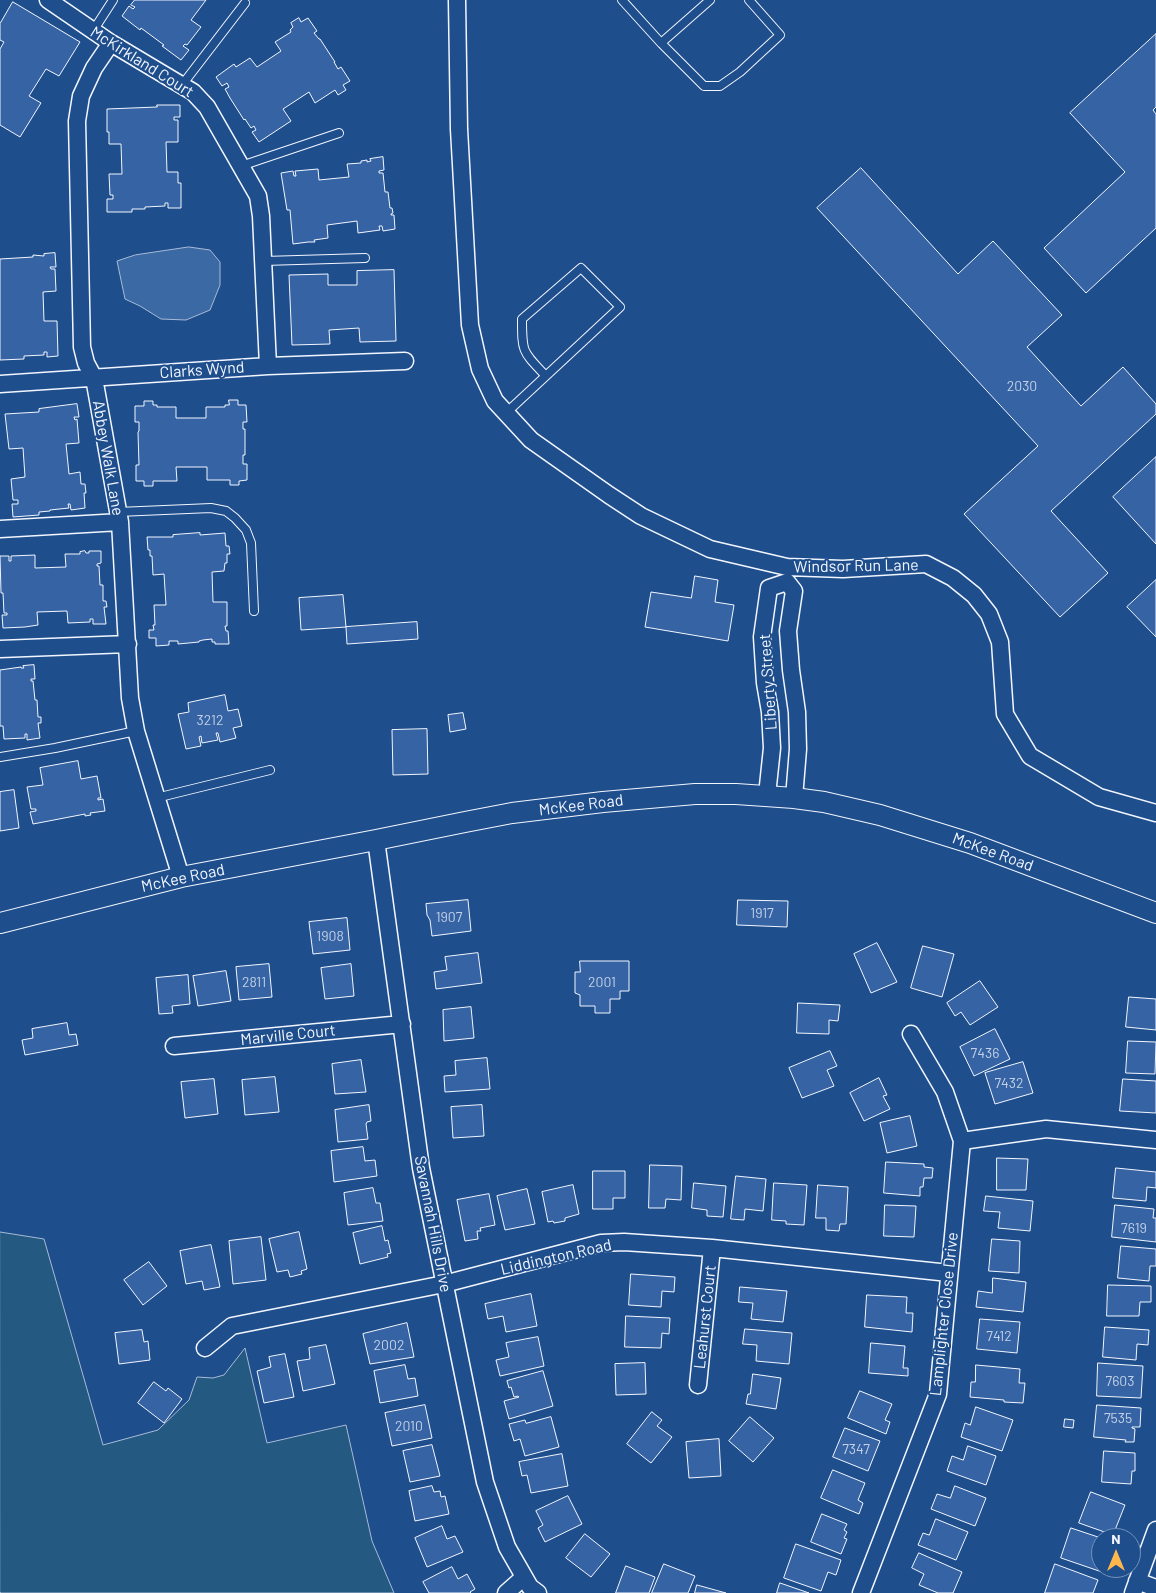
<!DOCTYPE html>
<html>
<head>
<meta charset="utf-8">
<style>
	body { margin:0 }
	#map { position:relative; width:1156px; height:1593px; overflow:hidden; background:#1f4e8c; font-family:Barlow,sans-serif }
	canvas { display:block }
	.north { position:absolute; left:1091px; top:1528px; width:50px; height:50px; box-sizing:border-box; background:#1f4e8c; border:1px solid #7391ba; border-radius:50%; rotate:0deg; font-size:14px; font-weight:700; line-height:20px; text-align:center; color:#f2f6ff }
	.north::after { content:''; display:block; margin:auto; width:18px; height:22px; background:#ffb74d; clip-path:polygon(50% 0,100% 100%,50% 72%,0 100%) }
</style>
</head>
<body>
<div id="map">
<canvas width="1156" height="1593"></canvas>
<div class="north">N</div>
</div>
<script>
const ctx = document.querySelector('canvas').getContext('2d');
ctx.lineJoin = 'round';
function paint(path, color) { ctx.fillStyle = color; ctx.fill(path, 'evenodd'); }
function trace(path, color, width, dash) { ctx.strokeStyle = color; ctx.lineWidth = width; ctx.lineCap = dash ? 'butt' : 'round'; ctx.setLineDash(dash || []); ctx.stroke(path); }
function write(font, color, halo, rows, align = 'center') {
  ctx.font = font + ' Barlow,sans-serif'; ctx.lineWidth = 4; ctx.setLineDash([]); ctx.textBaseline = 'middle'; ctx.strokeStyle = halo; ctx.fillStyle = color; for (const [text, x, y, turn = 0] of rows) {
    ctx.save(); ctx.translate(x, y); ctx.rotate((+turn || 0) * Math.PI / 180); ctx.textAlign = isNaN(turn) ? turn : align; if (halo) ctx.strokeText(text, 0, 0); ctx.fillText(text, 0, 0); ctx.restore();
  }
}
const green = new Path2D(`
	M0,1232l44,7 59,206 55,-15 31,-30 8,-23 16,1 11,-3 21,-27 22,95 79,-18 26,116 22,52h-393l-1,-1z`);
paint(green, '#245a82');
trace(green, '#a8bbd7', 1);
const water = new Path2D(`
	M189,247l21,3 10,12v23l-10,25 -24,10 -25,-1 -21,-13 -15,-7 -8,-38 18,-6z`);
paint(water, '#3b69a3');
trace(water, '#a8bbd7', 1);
const building = new Path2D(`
	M135,0h71l-15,20 10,7 -14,18 -2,-1 -2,2 6,4 -8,10 -19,-14 2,-1 -23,-17 -1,2 -18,-14 7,-10 4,3 2,-2 -4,-2z
	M13,2l67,40 -21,34 -13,-7 -17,27 12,7 -21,34 -20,-12v-76l4,-7 -4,-2v-16z
	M299,18l2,4 7,-4 9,13 -3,2 5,6h1l15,23h-1l4,7 3,-2 9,14 -7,4 3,5 -8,5 -3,-5 -20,13 -6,-11 -26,17 8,12 -32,21 -7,-10 4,-2 -2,-4 -3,2 -6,-9 -1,1 -14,-22 -5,-9 4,-2 -2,-4 -5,3 -6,-9 18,-13 2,3 14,-9 7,9 24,-16 -6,-9 16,-10 -1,-2 3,-3 -2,-4z
	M1156,34v73l-3,3 3,4v114l-70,65 -42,-45 81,-76 -55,-59z
	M157,105h23v12h-6v3h4v22h-12l1,30h11v11h3v25h-13v-5h-3v3l-20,1v2h-13v3h-25v-13h6v-4h-3l-1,-21h13l-1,-30h-12v-12h-2v-23l50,-2z
	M383,157l1,13 -5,1v2h4l2,19h3l2,16h2l1,5 -2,1v1h3l1,14 -12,2 -1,-5h-3l1,4 -22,3 -1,-12 -30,4 1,13 -14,2 1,2h-7l-15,2 -3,-34h-3l-6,-37 12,-2 1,5h2l-1,-5 23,-2 1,11 30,-3 -2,-13 14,-1v-2l6,-1v2l4,-1 -1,-2z
	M861,168l97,106 35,-33 69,74 -35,32 54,59 42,-39 33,37v10l-105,97 57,62 -48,44 -96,-103 74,-68 -221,-238z
	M55,253l1,14h-6l1,2h4l1,22 -13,1 1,29h13l1,35 -11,1v-5h-3v3l-20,1v3l-24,1v-101l33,-2v-2l11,1v-2z
	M394,270l2,71 -36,1 -1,-14 -30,2 1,14 -38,1 -3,-70 39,-1v11h29v-14z
	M229,400h9v5h8l1,17h-4v7h2v26h-2v9h4v16l-8,1v4h-9v-5h-23v-13h-31l1,14h-24v5h-9v-5h-8v-16h3l-1,-33 1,-1v-9h-4v-16h9v-5h9v4h4v2h19v11h30v-11h19v-2h4z
	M77,404l2,13h-5l1,3 2,-1 2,24 -13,1 3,30 11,-2 1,12h4l1,9h-2l1,15 -14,2 -1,-6h-2l1,4 -19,2v1l-11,1v3l-26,2 -1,-13h6v-4h-5l-2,-21 14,-2 -2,-29 -14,1 -4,-35 34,-2v-3z
	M1156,457v87l-43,-47z
	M200,533v2l25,-2 1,13h3l1,8h-3v9h-2l-1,8 -12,1 1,30h14v24h-2l1,5h2l1,13h-14v-2h-3v-3l-9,1 -4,1v1l-21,2v-3h-9v4l-13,1v-8h-7v-8h5l-1,-5h2l-1,-20h12l-2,-31 -11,1 -1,-19h-2v-6h-2l-1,-13h26v-2z
	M85,551l1,2h3v-2h12v12l-4,1v2h2l1,19h3v16h3l1,6h-3l2,17h-13v-5h-3v3l-22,1 -1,-12 -30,1 1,13 -13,2 -22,1 -1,-13h5v-2h-3l-1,-20h-2l-1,-37h9v5h2v-5l24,-1v13l31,-1 -1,-13h15v-2z
	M695,576l23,4 -3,22 19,3 -6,36 -83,-14 6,-35 40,6z
	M1156,580v57l-29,-30z
	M343,595l3,32 -45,3 -2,-32z
	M417,622l1,17 -71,5 -1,-17z
	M34,665l1,14h-4v2h2l2,19h2l1,17h3v6h-3l2,15 -13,2v-6h-2v4l-21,1 -1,-13h-3v-56l21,-3v1h3l-1,-2z
	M225,695l3,16 10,-2 4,17 -9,2 3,10 -16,4 -2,-9h-2l2,7 -16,3 -1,-7 -2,1 2,9 -15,3 -8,-35 11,-2 -1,-9z
	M463,713l3,16 -16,3 -2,-17z
	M427,729l1,45 -35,1 -1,-45z
	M78,761l3,18 16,-3 4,22h-3v2l5,-1 2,12 -15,2 1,2 -6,1v-2l-52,10 -3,-12 6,-1v-2h-5l-4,-22 16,-2 -3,-17z
	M14,790l5,38 -19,3v-39z
	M468,900l3,31 -39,5 -2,-16 -3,-5 -1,-11z
	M738,900l50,1 -1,26 -50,-2z
	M347,918l3,32 -37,4 -4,-32z
	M877,943l20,39 -26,11 -17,-39z
	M923,946l31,8 -12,43 -31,-9z
	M478,953l4,30 -46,6 -2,-17 13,-2 -2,-13z
	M580,961h49v30h-9v8h-10v14h-15v-7h-15v-11l-5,-2v-21h5z
	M269,964l3,33 -33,3 -3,-33z
	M351,964l3,32 -29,3 -4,-31z
	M226,971l5,30 -33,5 -5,-30z
	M188,975l2,29 -18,2 1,7 -14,1 -3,-36z
	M980,981l18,26 -28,18 -9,-13 -6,4 -8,-13z
	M1129,997l27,2v31l-30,-3z
	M798,1003l42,2 -2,16 -9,-1v14l-32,-1z
	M471,1007l3,31 -30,3 -1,-31z
	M67,1023l2,12 7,-1 2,11 -53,10 -3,-15 11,-2 -1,-9z
	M995,1029l15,30 -36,17 -14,-29z
	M1128,1041l28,1 -1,32 -29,-1z
	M830,1051l7,15 -10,4 7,16 -32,12 -13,-30z
	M487,1058l3,31 -45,3 -1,-16 12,-1 -1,-14z
	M361,1060l5,32 -31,2 -3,-30z
	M1023,1062l10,31 -38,11 -10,-31z
	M275,1077l4,35 -34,3 -3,-35z
	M879,1078l8,17 -4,1 7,13 -26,12 -14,-28z
	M214,1079l4,35 -33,4 -4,-36z
	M1123,1079l33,2v32l-36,-2z
	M369,1105l2,16 -4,1 -1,2 2,15 -30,3 -3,-32z
	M482,1105l2,31 -31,2 -2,-31z
	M910,1116l7,30 -30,7 -7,-30z
	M363,1147l2,14 10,-1 2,16 -43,6 -3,-31z
	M997,1158l31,1 -2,31h-29z
	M886,1162l38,2v3l9,1 -1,10h-8l-1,9h-3v9l-36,-3z
	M650,1165l32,1 -1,34 -15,-1 -1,9h-16z
	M1116,1168l40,4v16l-9,-1 -1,14 -33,-3z
	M593,1171h32v27h-12v11h-20z
	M736,1176l30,3 -3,32 -18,-2 -1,11 -13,-1z
	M694,1183l32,3 -3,31 -16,-1v-6l-15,-2z
	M774,1183l33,2 -3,40 -18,-1v-3l-14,-1z
	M573,1185l6,29 -14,4v3l-11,2 -1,-2 -5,1 -6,-30z
	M818,1185l30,2 -2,37h-6l-1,7 -13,-1v-12h-10z
	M373,1188l3,15h4l3,18 -35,4 -4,-32z
	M527,1189l8,35 -30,6 -8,-34z
	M489,1194l6,31 -15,3 1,3h-4l1,8 -13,2 -8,-41z
	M986,1196l47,5 -3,30 -32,-3 2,-16 -16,-1z
	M885,1205l31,1 -2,31 -30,-1z
	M1115,1205l39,4 -1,9h3v24l-44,-5z
	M382,1226l3,15 3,-1 3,13 -4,1 1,3 -28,7 -7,-31z
	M299,1232l8,37 -6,2 1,3 -12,3 -2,-7 -11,2 -8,-33z
	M261,1237l5,43 -33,4 -4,-43z
	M992,1239l28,2 -1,32 -30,-2z
	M211,1245l9,42 -16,3 -2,-9 -16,3 -6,-33z
	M1121,1246l35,3v17h-6l-1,15 -31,-3z
	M149,1262l18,24 -24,19 -19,-25z
	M631,1274l44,3 -1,15 -12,-1 -1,16 -32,-2z
	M993,1278l33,4 -3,30 -47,-5 2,-16 14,2z
	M1108,1285l43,1v16h-11l-1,14h-32z
	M740,1287l47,4 -4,31 -32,-3 2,-16 -14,-1z
	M531,1294l6,32 -31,6 -3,-16 -15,3 -3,-15z
	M867,1295l40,2 -1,16h7l-1,19 -47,-5z
	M626,1316l44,2 -1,16 -7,-1 -1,15 -36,-1z
	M980,1319l40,3 -3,31 -40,-4z
	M407,1323l7,34 -44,7 -7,-30z
	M1105,1327l44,3 -1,15 -11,-1 -1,16 -33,-3z
	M745,1329l47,4 -3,31 -33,-3 1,-16 -14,-1z
	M142,1330l2,12 4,-1 2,19 -31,4 -4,-31z
	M538,1337l6,29 -44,10 -4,-16 13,-3 -3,-14z
	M871,1343l34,3 -2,22h5v8l-39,-3z
	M326,1345l9,39 -32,7 -6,-30 13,-2 -1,-11z
	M285,1354l9,43 -30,6 -7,-32 14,-4 -2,-10z
	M645,1363l1,31 -30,1 -1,-31z
	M1098,1363l45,3 -2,32 -44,-2z
	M405,1365l3,14 7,-1 3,18 -38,7 -6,-32z
	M976,1365l44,4 -1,14h6l-2,20 -19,-1v-2l-34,-3 1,-15h4z
	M543,1371l10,35 -44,13 -5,-18 15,-4 -1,-1 -4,1 -3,-10 -2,1 -2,-7z
	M753,1374l28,4 -5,31 -30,-5 2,-10h2z
	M154,1382l12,9 2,-3 14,11 -18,24 -26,-20z
	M860,1391l32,13 -7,16 5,2 -4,12 -38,-16z
	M425,1405l7,33 -40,8 -7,-33z
	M1097,1405l44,3 -1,19h-8v1l3,1 -1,13h-9l1,-2 -32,-3z
	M976,1407l37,13 -11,31 -41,-14 4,-14 5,2z
	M652,1412l10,8 -5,6 15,11 -21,26 -24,-19z
	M551,1417l8,30 -34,9 -5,-17 -6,2 -5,-17 16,-4 1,3z
	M750,1417l24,21 -21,24 -24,-21z
	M1065,1419l9,1 -1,8 -9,-1z
	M845,1428l35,13 -12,30 -35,-14z
	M719,1439l2,37 -32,2 -3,-36z
	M432,1445l8,31 -30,6 -7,-31z
	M968,1446l28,10 -10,29 -39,-14 5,-15 11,4z
	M1104,1451l31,2v18h-3l-1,13 -29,-2z
	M562,1454l6,32 -37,7 -4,-18 -5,1 -3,-14z
	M833,1470l32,13 -7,17 5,3 -4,11 -38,-16z
	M432,1486l2,6 6,-1 1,6 4,-1 4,18 -34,7 -6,-30z
	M955,1486l31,12 -11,28 -44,-17 6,-15 13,4z
	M1091,1492l34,13 -12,30 -34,-12z
	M568,1496l14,28 -37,18 -7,-14 5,-3 -7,-14z
	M822,1514l25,10 -3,6 3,2 -3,6 3,1 -6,15 -30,-12z
	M936,1519l32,13 -12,28 -38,-15 5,-12 6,2z
	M442,1526l5,13 8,-3 8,16 -36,15 -12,-29z
	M1071,1528l30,10v7l-3,9 3,1v13h2l-1,4 -41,-14z
	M585,1534l25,20 -19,23 -25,-19z
	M796,1544l45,16 -5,15 -8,-3 -7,19 -37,-13z
	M919,1553l43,19 -9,21h-15l-19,-8 5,-11 -12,-6z
	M664,1564l31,12 -7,17h-36z
	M1055,1564l43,16 -5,13h-48z
	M626,1566l29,11 -6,16h-33z
	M452,1567l6,12 9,-5 8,15 -5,3 1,1h-42l-6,-11z
	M780,1583l29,10h-32z
	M697,1585l29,8h-31z`);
paint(building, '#3563a3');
trace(building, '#f2f6ff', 1);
const service = new Path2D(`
	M622,0l39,43 43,43h16l20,-14 40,-37 -31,-35
	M93,31l20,-31
	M661,43l49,-43
	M182,85l63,-82
	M241,166l98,-33
	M264,261l101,-3
	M506,413l114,-106 -39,-39 -59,51c0,33 0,32 23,56
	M118,512l93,-4 15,3 9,7 11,12 5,13 3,68
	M0,757l55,-9 81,-17
	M156,798l114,-28`);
const minor = new Path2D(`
	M48,0l63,43 82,49 14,15 51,89 3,20 7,150
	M457,0l2,129 11,196 10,44 15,32 36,39 78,55 32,21 69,33 77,18 56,2 83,-5 27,14 21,17 15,19 11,28 5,72 25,42 69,41 57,16
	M111,43l-17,25 -13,28 -4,25 5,226 4,16 8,15 26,144 10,176 6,33 45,146
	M0,384l268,-18 137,-5
	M0,529l120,-7
	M0,649l128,-5
	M767,795l5,-47 -2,-36 -5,-29 -3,-46 7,-49 18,-6 7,9 -6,40 3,39 6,42 1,37 -4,49
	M376,840l45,328 64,314 22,65 23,40 8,6
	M174,1046l228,-22
	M962,1141l84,-12 110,11
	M205,1348l27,-22 212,-42 157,-41 23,-1 88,6 237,25
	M698,1385l14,-137
	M1137,1581l19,7
	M506,1593l18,-16
	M861,1593l77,-199 24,-253 -17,-49 -34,-58
	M1133,1593l23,-63`);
const tertiary = new Path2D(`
	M0,923l181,-46 195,-37 89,-18 47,-9 91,-11 92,-8h41l58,4 30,4 56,13 90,28 186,70`);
trace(service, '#f2f6ff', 10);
trace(minor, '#f2f6ff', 19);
trace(tertiary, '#f2f6ff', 22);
trace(service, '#1f4e8c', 8);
trace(minor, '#1f4e8c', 16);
trace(tertiary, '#1f4e8c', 20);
write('14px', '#c3d1e8', null, [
	["2030",1022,386],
	["3212",210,720],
	["1917",762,913],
	["1907",449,917],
	["1908",330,936],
	["2811",254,982],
	["2001",602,982],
	["7436",985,1053],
	["7432",1009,1083],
	["7619",1134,1228],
	["7412",999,1336],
	["2002",389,1345],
	["7603",1120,1381],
	["7535",1118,1418],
	["2010",409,1426],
	["7347",856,1449]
]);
write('16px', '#f2f6ff', '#1f4e8c', [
	["McKirkland Court",142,62,32],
	["Clarks Wynd",202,370,-4],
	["Abbey Walk Lane",108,458,80],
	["Windsor Run Lane",856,566,-1],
	["Liberty Street",768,682,-94],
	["McKee Road",581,805,-7],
	["McKee Road",993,852,20],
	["McKee Road",183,878,-12],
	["Marville Court",288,1035,-6],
	["Savannah Hills Drive",433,1224,79],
	["Liddington Road",556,1257,-13],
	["Lamplighter Close Drive",944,1314,-84],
	["Leahurst Court",705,1317,-84]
]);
</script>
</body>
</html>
